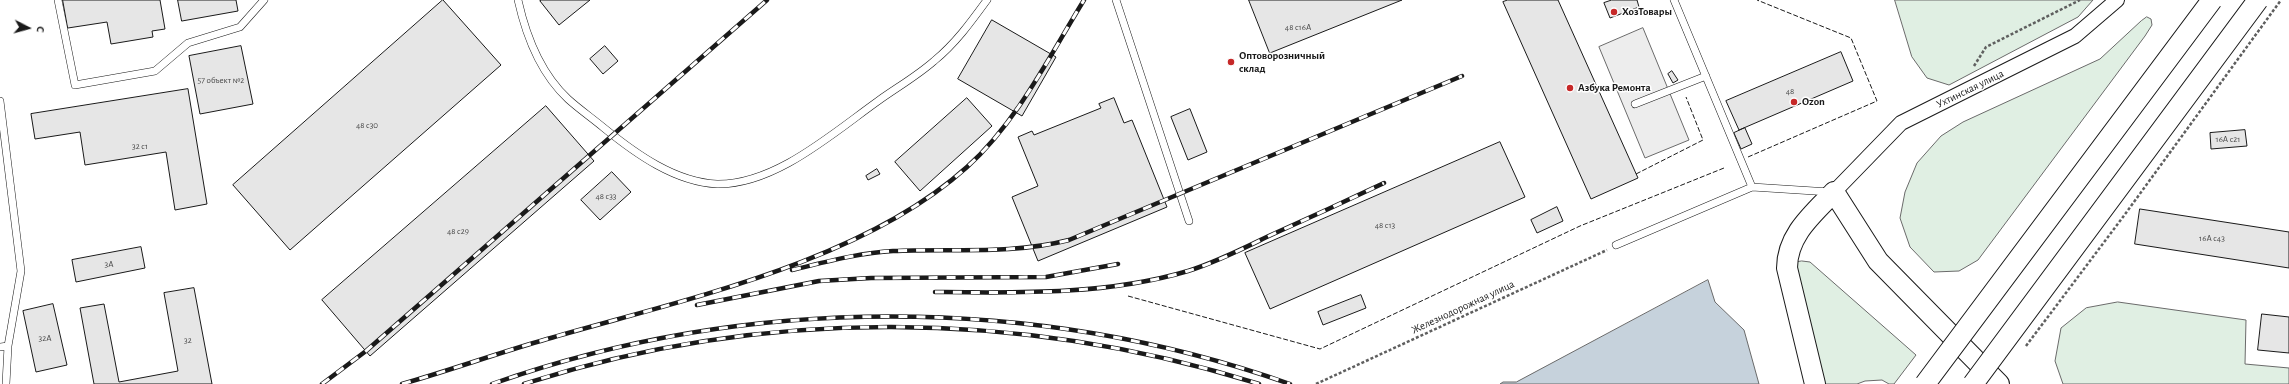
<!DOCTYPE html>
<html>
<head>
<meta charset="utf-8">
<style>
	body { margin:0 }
	#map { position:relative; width:2289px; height:384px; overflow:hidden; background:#fff; font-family:"Alegreya Sans",sans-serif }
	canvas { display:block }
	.north { position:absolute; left:8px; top:8px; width:40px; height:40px; -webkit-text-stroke:3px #fff; paint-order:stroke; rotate:96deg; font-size:11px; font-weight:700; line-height:16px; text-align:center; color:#1a1a1a }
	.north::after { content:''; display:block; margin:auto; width:14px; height:18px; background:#1a1a1a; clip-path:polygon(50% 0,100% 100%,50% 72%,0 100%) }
</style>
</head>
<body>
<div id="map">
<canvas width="2289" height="384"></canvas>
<div class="north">С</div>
</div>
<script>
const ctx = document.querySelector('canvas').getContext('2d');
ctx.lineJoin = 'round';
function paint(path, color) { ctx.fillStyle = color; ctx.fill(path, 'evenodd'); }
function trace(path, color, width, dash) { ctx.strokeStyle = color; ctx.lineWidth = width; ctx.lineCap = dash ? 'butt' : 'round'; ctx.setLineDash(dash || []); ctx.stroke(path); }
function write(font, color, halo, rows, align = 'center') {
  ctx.font = font + ' "Alegreya Sans",sans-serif'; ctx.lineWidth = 3; ctx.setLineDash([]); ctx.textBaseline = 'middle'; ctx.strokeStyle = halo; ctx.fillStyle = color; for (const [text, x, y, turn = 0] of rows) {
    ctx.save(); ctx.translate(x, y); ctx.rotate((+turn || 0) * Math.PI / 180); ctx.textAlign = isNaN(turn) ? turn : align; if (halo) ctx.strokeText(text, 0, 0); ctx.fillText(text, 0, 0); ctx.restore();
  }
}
const green = new Path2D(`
	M1895,0h198l-15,17 -129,68 -22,-7 -15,-21z
	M2147,17l4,2 1,6 -7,11 -167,224 -19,11 -25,1 -24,-25 -10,-29 5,-26 12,-29 24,-27 22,-14 137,-63 41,-38z
	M1802,261l8,1 106,93 -22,29h-5l-7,-4 -17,1 -8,3h-35l-29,-115 4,-7z
	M2118,302l128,18 -1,44 44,4v16h-226l-8,-23 6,-33 25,-20z`);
paint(green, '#e0efe3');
trace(green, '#6a6a6a', 1);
const parking = new Path2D(`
	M1643,28l46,112 -44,18 -46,-111z`);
paint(parking, '#ededed');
trace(parking, '#6a6a6a', 1);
const water = new Path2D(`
	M1708,280l7,22 29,28 15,54h-259l3,-2h13z`);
paint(water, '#c6d2dc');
trace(water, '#6a6a6a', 1);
const building = new Path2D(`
	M63,0h97l5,29 -13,2 1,6 -42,7 -4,-22 -39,6z
	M178,0h58l2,11 -56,10z
	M443,0l58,65 -211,185 -57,-65z
	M542,0h48l-31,25 -19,-24z
	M1249,0h153l-132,53z
	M1508,0h50l80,178 -47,21 -88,-197z
	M1612,0h25l2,7 -29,11 -6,-15z
	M992,20l64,37 -34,59 -64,-37z
	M241,46l12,58 -53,10 -11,-58z
	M605,46l13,15 -15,13 -13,-15z
	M1841,52l12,29 -114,49 -13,-29z
	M1672,71l6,9 -5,3 -5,-9z
	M188,89l19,115 -32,6 -9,-58 -81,13 -5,-33 -45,7 -4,-25z
	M967,98l25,28 -72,65 -25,-29z
	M1114,98l10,25 8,-3 35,87 -129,54 -26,-64 26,-11 -20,-49 14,-6 2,4 67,-27 -2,-4z
	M546,106l48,55 -224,195 -48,-56z
	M1190,109l17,43 -19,8 -17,-43z
	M1745,128l7,16 -11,5 -7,-16z
	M2245,130l2,16 -36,3 -1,-16z
	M1500,142l25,55 -255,112 -25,-56z
	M877,169l3,5 -12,6 -2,-4z
	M612,172l19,20 -31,28 -19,-20z
	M1557,207l6,14 -26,12 -6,-13z
	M2140,209l149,23v36l-154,-24z
	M141,247l4,21 -69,14 -4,-22z
	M194,288l18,96h-118l-14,-76 24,-4 15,78 59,-11 -14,-78z
	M1361,295l5,13 -43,17 -5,-13z
	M53,304l14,61 -31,7 -13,-61z
	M2262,314l27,3v36l-31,-3z`);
paint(building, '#e6e6e6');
trace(building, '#1a1a1a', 1);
const lane = new Path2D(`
	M58,0l17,85 80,-14 33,-28 52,-16 24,-27
	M518,0c8,36 22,73 50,99 11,10 24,19 36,29 32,26 71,54 113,56 58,1 116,-51 161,-83 18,-13 39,-25 56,-40 21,-17 37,-39 53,-61
	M1116,0l73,221
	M1674,0l78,187
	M0,101l21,170 -13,75 -2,38
	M1635,104l71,-28
	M1616,245l136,-58 78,5
	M0,347l8,-1`);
const street = new Path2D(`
	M1834,192l67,-69 174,-87 42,-36`);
const secondary = new Path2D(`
	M1815,384l-28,-116c0,-33 26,-54 47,-76l44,69 121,123`);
trace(lane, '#1a1a1a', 8);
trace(street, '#1a1a1a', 16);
trace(secondary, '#1a1a1a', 22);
trace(new Path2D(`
	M1974,66l12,-19 94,-47
	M1316,384l291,-134`), '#5f5f5f', 2.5, [3, 2]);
trace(lane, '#fff', 7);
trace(street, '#fff', 14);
trace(secondary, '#fff', 20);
const rail = new Path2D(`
	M792,270c34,-8 66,-17 101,-19 59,-3 118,4 176,-11l393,-164
	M935,292c84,1 172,3 253,-21 29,-9 56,-23 83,-36 38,-17 75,-34 113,-52
	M697,305l122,-24 52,-3 175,-1 72,-13
	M322,384l44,-33 401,-351
	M402,384c49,-14 96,-31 145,-45 134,-39 314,-76 420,-172 50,-45 82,-110 117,-167
	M492,384c255,-90 542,-90 798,0
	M524,384c239,-77 496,-75 735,0`);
trace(rail, '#1a1a1a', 4.5);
trace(rail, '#fff', 3, [9]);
const secondaryBridge = new Path2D(`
	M1925,384l287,-384
	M1973,384l285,-384`);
trace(secondaryBridge, '#1a1a1a', 22, []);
trace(new Path2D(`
	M2026,346l97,-129 158,-217`), '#5f5f5f', 2.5, [3, 2]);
trace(secondaryBridge, '#fff', 20);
trace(new Path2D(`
	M1748,157l129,-56 -26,-63 -94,-38
	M1636,174l67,-34 -17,-43
	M1128,296l192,53 260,-123 144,-58`), '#1a1a1a', 1, [5, 2]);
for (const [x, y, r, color] of [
	[1614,12,4,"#c62828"],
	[1231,62,4,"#c62828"],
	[1570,88,4,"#c62828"],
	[1794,102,4,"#c62828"]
]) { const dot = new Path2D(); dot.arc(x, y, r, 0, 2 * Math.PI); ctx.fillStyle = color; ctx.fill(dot); trace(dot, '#fff', 1.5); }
write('9px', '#4d4d4d', null, [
	["48 с16А",1298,27],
	["57 объект №2",221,80],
	["48",1790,91],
	["48 с30",367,125],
	["16А с21",2228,139],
	["32 с1",140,146],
	["48 с33",606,196],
	["48 с13",1385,225],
	["48 с29",458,231],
	["16А с43",2212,238],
	["3А",109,264],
	["32А",45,338],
	["32",188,340]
]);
write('bold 11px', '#1a1a1a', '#fff', [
	["ХозТовары",1622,12],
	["Оптоворозничный",1239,56],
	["склад",1239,69],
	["Азбука Ремонта",1578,88],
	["Ozon",1802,102]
], 'left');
write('11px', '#1a1a1a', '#fff', [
	["Ухтинская улица",1970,89,-26],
	["Железнодорожная улица",1463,307,-25]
]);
</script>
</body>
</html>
